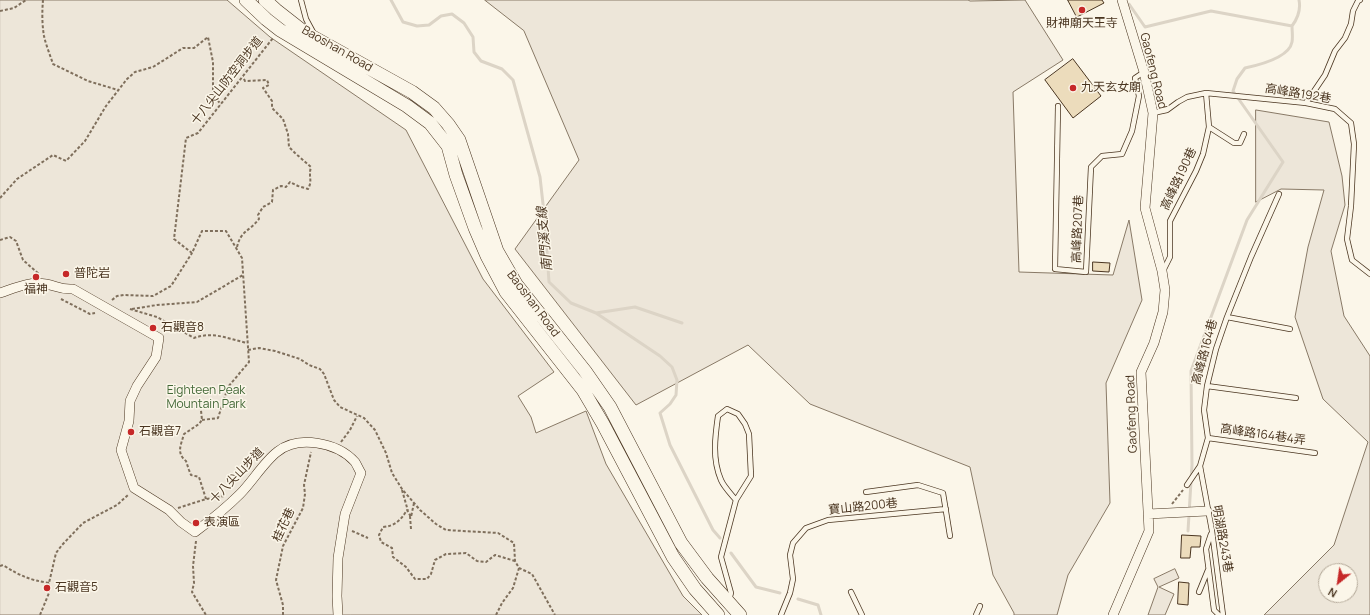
<!DOCTYPE html>
<html>
<head>
<meta charset="utf-8">
<style>
	body { margin:0 }
	#map { position:relative; width:1370px; height:615px; overflow:hidden; background:#fbf6e9; font-family:Manrope,sans-serif }
	canvas { display:block }
	.north { position:absolute; left:1318px; top:563px; width:40px; height:40px; box-sizing:border-box; background:#fbf6e9; border:1px solid #b4a999; border-radius:50%; rotate:210deg; font-size:11px; font-weight:700; line-height:16px; text-align:center; color:#4a3520 }
	.north::after { content:''; display:block; margin:auto; width:14px; height:18px; background:#c62828; clip-path:polygon(50% 0,100% 100%,50% 72%,0 100%) }
</style>
</head>
<body>
<div id="map">
<canvas width="1370" height="615"></canvas>
<div class="north">N</div>
</div>
<script>
const ctx = document.querySelector('canvas').getContext('2d');
ctx.lineJoin = 'round';
function paint(path, color) { ctx.fillStyle = color; ctx.fill(path, 'evenodd'); }
function trace(path, color, width, dash) { ctx.strokeStyle = color; ctx.lineWidth = width; ctx.lineCap = dash ? 'butt' : 'round'; ctx.setLineDash(dash || []); ctx.stroke(path); }
function write(font, color, halo, rows, align = 'center') {
  ctx.font = font + ' Manrope,"Noto Sans TC",sans-serif'; ctx.lineWidth = 3; ctx.setLineDash([]); ctx.textBaseline = 'middle'; ctx.strokeStyle = halo; ctx.fillStyle = color; for (const [text, x, y, turn = 0] of rows) {
    ctx.save(); ctx.translate(x, y); ctx.rotate((+turn || 0) * Math.PI / 180); ctx.textAlign = isNaN(turn) ? turn : align; if (halo) ctx.strokeText(text, 0, 0); ctx.fillText(text, 0, 0); ctx.restore();
  }
}
const green = new Path2D(`
	M0,0h227l43,37 136,93 77,149 71,93 -36,24 13,21 5,16 50,-22 20,53 77,132 19,19h-702z
	M485,0h483l2,1 55,-1 38,60 -50,32 6,180 94,3 16,-55 13,80 -36,83 4,120 -42,72 -11,40h-43v-2l-21,-38 -23,-108 -160,-63 -62,-59 -112,60 -121,-156 64,-89 -55,-129z
	M1256,110l73,12 13,54 3,29 -14,46 13,65 26,40v259h-106l70,-70 34,-103 -45,-43 -28,-82 13,-70 16,-57 -43,-1 -25,13zM1326,571h24v24h-24z
	M1175,569l4,9 -20,9 15,7 -9,21h-17l10,-28 -4,-8z`);
paint(green, '#ede6d9');
trace(green, '#887966', 1);
trace(new Path2D(`
	M391,0l12,22 14,4 12,-1 12,-9 11,-2 12,9 9,14 1,15 7,9 21,8 11,11 27,97 5,45 4,60 22,21 25,10 64,43 12,11 5,13 -1,15 -6,9 -10,9 10,32 43,85 7,8
	M1129,4l16,23 66,-16 81,15c0,5 1,11 0,16 -3,16 -33,23 -47,26l-8,11 -4,12 50,71 -36,58 -56,151 1,94 -4,66
	M1292,26c6,-8 9,-16 7,-26
	M596,313l39,-6 47,16
	M731,553l25,34 24,6
	M798,599l20,6 3,10`), '#dcd4c6', 3);
const building = new Path2D(`
	M1068,0h34l2,3 -27,14z
	M1073,59l28,37 -28,22 -28,-38z
	M1093,262l17,1 -1,9 -16,-1z
	M1182,535l19,1 -1,11h-9l-1,11h-9z
	M1179,582l10,1 -1,22 -10,-1z`);
paint(building, '#ecdcbc');
trace(building, '#4a3520', 1);
const lane = new Path2D(`
	M301,0l5,19 7,13
	M1306,103l19,-28 10,-24 10,-13 6,-14 2,-13 5,-10 2,-1
	M1058,106l-3,163 31,3 5,-105 11,-11 20,-2 10,-23 7,-35 -4,-18 9,-6
	M1153,113l14,-3 11,-8 9,-5 19,-4 100,10 29,6 16,14 3,21 -3,62 -4,33 5,21 18,14
	M1209,127l25,16h6l4,-9
	M1163,271l7,-14v-36l26,-50 7,-17 6,-27 -3,-34
	M1227,317l63,12
	M1207,386l89,12
	M1208,438l107,15
	M1200,466l12,65 11,84
	M1187,485l13,-19 8,-28 -4,-28 3,-24 9,-37 11,-32 24,-60 28,-63
	M866,492l52,-7 25,8 7,43
	M1211,534l-5,15 8,61 5,5
	M851,592l11,23
	M1199,592l9,-22
	M729,600l2,-7 -10,-36 15,-57 15,-24 -2,-42 -4,-10 -7,-10 -11,-5 -9,7c-3,21 -6,43 3,64 3,7 10,14 15,20
	M781,615l9,-22 3,-14 -3,-24 3,-12 13,-15 22,-8 118,-11
	M976,615l4,-9`);
const street = new Path2D(`
	M0,293c15,-5 29,-12 46,-9 11,2 14,6 27,5l86,49 -3,19 -19,29 -7,15 -1,20 -8,29 13,38 35,22 12,12 14,10c16,-12 31,-24 45,-38 12,-12 24,-32 37,-42 21,-17 60,-10 78,10 2,3 4,8 6,11l-16,41 -7,44 -1,38 1,19
	M1148,514l59,-3
	M1113,615l36,-84 -8,-159 13,-29 9,-31 2,-22 -3,-19 -17,-63 8,-95 -9,-41 -22,-72`);
const secondary = new Path2D(`
	M246,0l20,19 14,11 127,76 23,17 18,23 8,29 19,53 12,28 19,36 77,98 20,34 70,133 22,32 23,26
	M265,0l11,10 28,22 108,60 22,16 14,16 11,16 38,111 19,33 69,87 25,36 71,136 26,35 33,37`);
trace(lane, '#4a3520', 6);
trace(street, '#4a3520', 10);
trace(secondary, '#4a3520', 14);
trace(new Path2D(`
	M43,0c-1,11 -1,25 1,36 2,9 6,19 9,28l35,17 30,9
	M0,11l14,-3 12,-8
	M0,198l17,-19 36,-24 13,6 19,-20 21,-35 21,-27 8,-7 18,-5 30,-19h11l14,-11 5,25v34l8,8
	M0,240l10,-3 6,4 7,19 16,14
	M237,247c4,-17 12,-15 22,-28l-1,-4 5,-8 9,-5 1,-12 8,-4 5,1 4,-5 8,4 10,3c5,-9 0,-12 3,-22l-16,-14 -6,-6 -1,-13 -5,-15 -11,-11v-7l-9,-13 6,-3 -2,-5 -22,1 -2,-4
	M61,299l29,15 5,-1
	M112,300l5,-4 7,-1 29,1 18,-10 21,-33
	M130,309l27,8 37,21c19,-7 35,1 53,5
	M132,309l25,-4 40,-3 46,-27
	M248,350l11,-2 16,3 25,8 9,6 11,4 4,5 10,26 6,7 24,11 11,12 11,23 6,20 10,16 18,21 16,14 10,6 52,3 16,10 1,18 4,7 13,6 23,41
	M200,401l2,19 -3,4 -15,10c-3,11 -8,19 2,27l3,9 2,5 8,2 7,22
	M202,420l16,-2 10,-31 21,-25 -7,-104 -16,-27h-24l-10,22 -18,-14 12,-101 12,-5 75,-95
	M341,442l9,-12 7,-14
	M402,490l6,21
	M414,503l-3,14 -4,-7c-6,10 -12,16 -24,17l-4,8 2,7 11,6 1,9 13,10 9,12h12l4,-5 4,-14 11,-6 20,-1 11,8 9,1 9,-7 20,6
	M1172,504l11,-14
	M178,508l28,-9 18,-3
	M410,516l1,13
	M352,531l16,7
	M196,541l-3,25 1,17 -2,9 14,23
	M0,566l3,-1c17,11 27,15 46,18
	M40,615l9,-22v-10l7,-30 6,-8 21,-22 34,-18 11,-10
	M283,615v-10l-7,-25 7,-34 20,-38 2,-14 -1,-9 7,-33
	M496,615l6,-12 11,-15 6,-20`), '#7f6f5c', 2, [3, 2]);
trace(lane, '#fbf6e9', 4.5);
trace(street, '#fbf6e9', 9);
trace(secondary, '#fbf6e9', 13);
for (const [x, y, r, color] of [
	[1082,10,4,"#c62828"],
	[1073,88,4,"#c62828"],
	[66,274,4,"#c62828"],
	[36,277,4,"#c62828"],
	[153,328,4,"#c62828"],
	[131,432,4,"#c62828"],
	[196,523,4,"#c62828"],
	[47,588,4,"#c62828"]
]) { const dot = new Path2D(); dot.arc(x, y, r, 0, 2 * Math.PI); ctx.fillStyle = color; ctx.fill(dot); trace(dot, '#fbf6e9', 1.5); }
write('12px', '#4a3520', '#fbf6e9', [
	["財神廟天王寺",1082,24,"center"],
	["九天玄女廟",1081,88],
	["普陀岩",74,274],
	["福神",36,290,"center"],
	["石觀音8",161,328],
	["石觀音7",139,432],
	["表演區",204,523],
	["石觀音5",55,588]
], 'left');
write('12px', '#4a3520', '#fbf6e9', [
	["Baoshan Road",337,49,30],
	["Gaofeng Road",1153,71,76],
	["十八尖山防空洞步道",227,81,-52],
	["高峰路192巷",1298,94,9],
	["高峰路190巷",1179,179,-65],
	["高峰路207巷",1078,229,-88],
	["Baoshan Road",533,304,53],
	["高峰路164巷",1205,352,-75],
	["Gaofeng Road",1132,414,-92],
	["高峰路164巷4弄",1263,435,8],
	["十八尖山步道",237,476,-46],
	["寶山路200巷",863,507,-6],
	["桂花巷",284,525,-65],
	["明湖路243巷",1222,539,80]
]);
write('12px', '#436837', '#fbf6e9', [
	["Eighteen Peak",206,391],
	["Mountain Park",206,405]
]);
write('italic 13px', '#4a3520', '#fbf6e9', [
	["南門溪支線",545,239,-95]
]);
</script>
</body>
</html>
